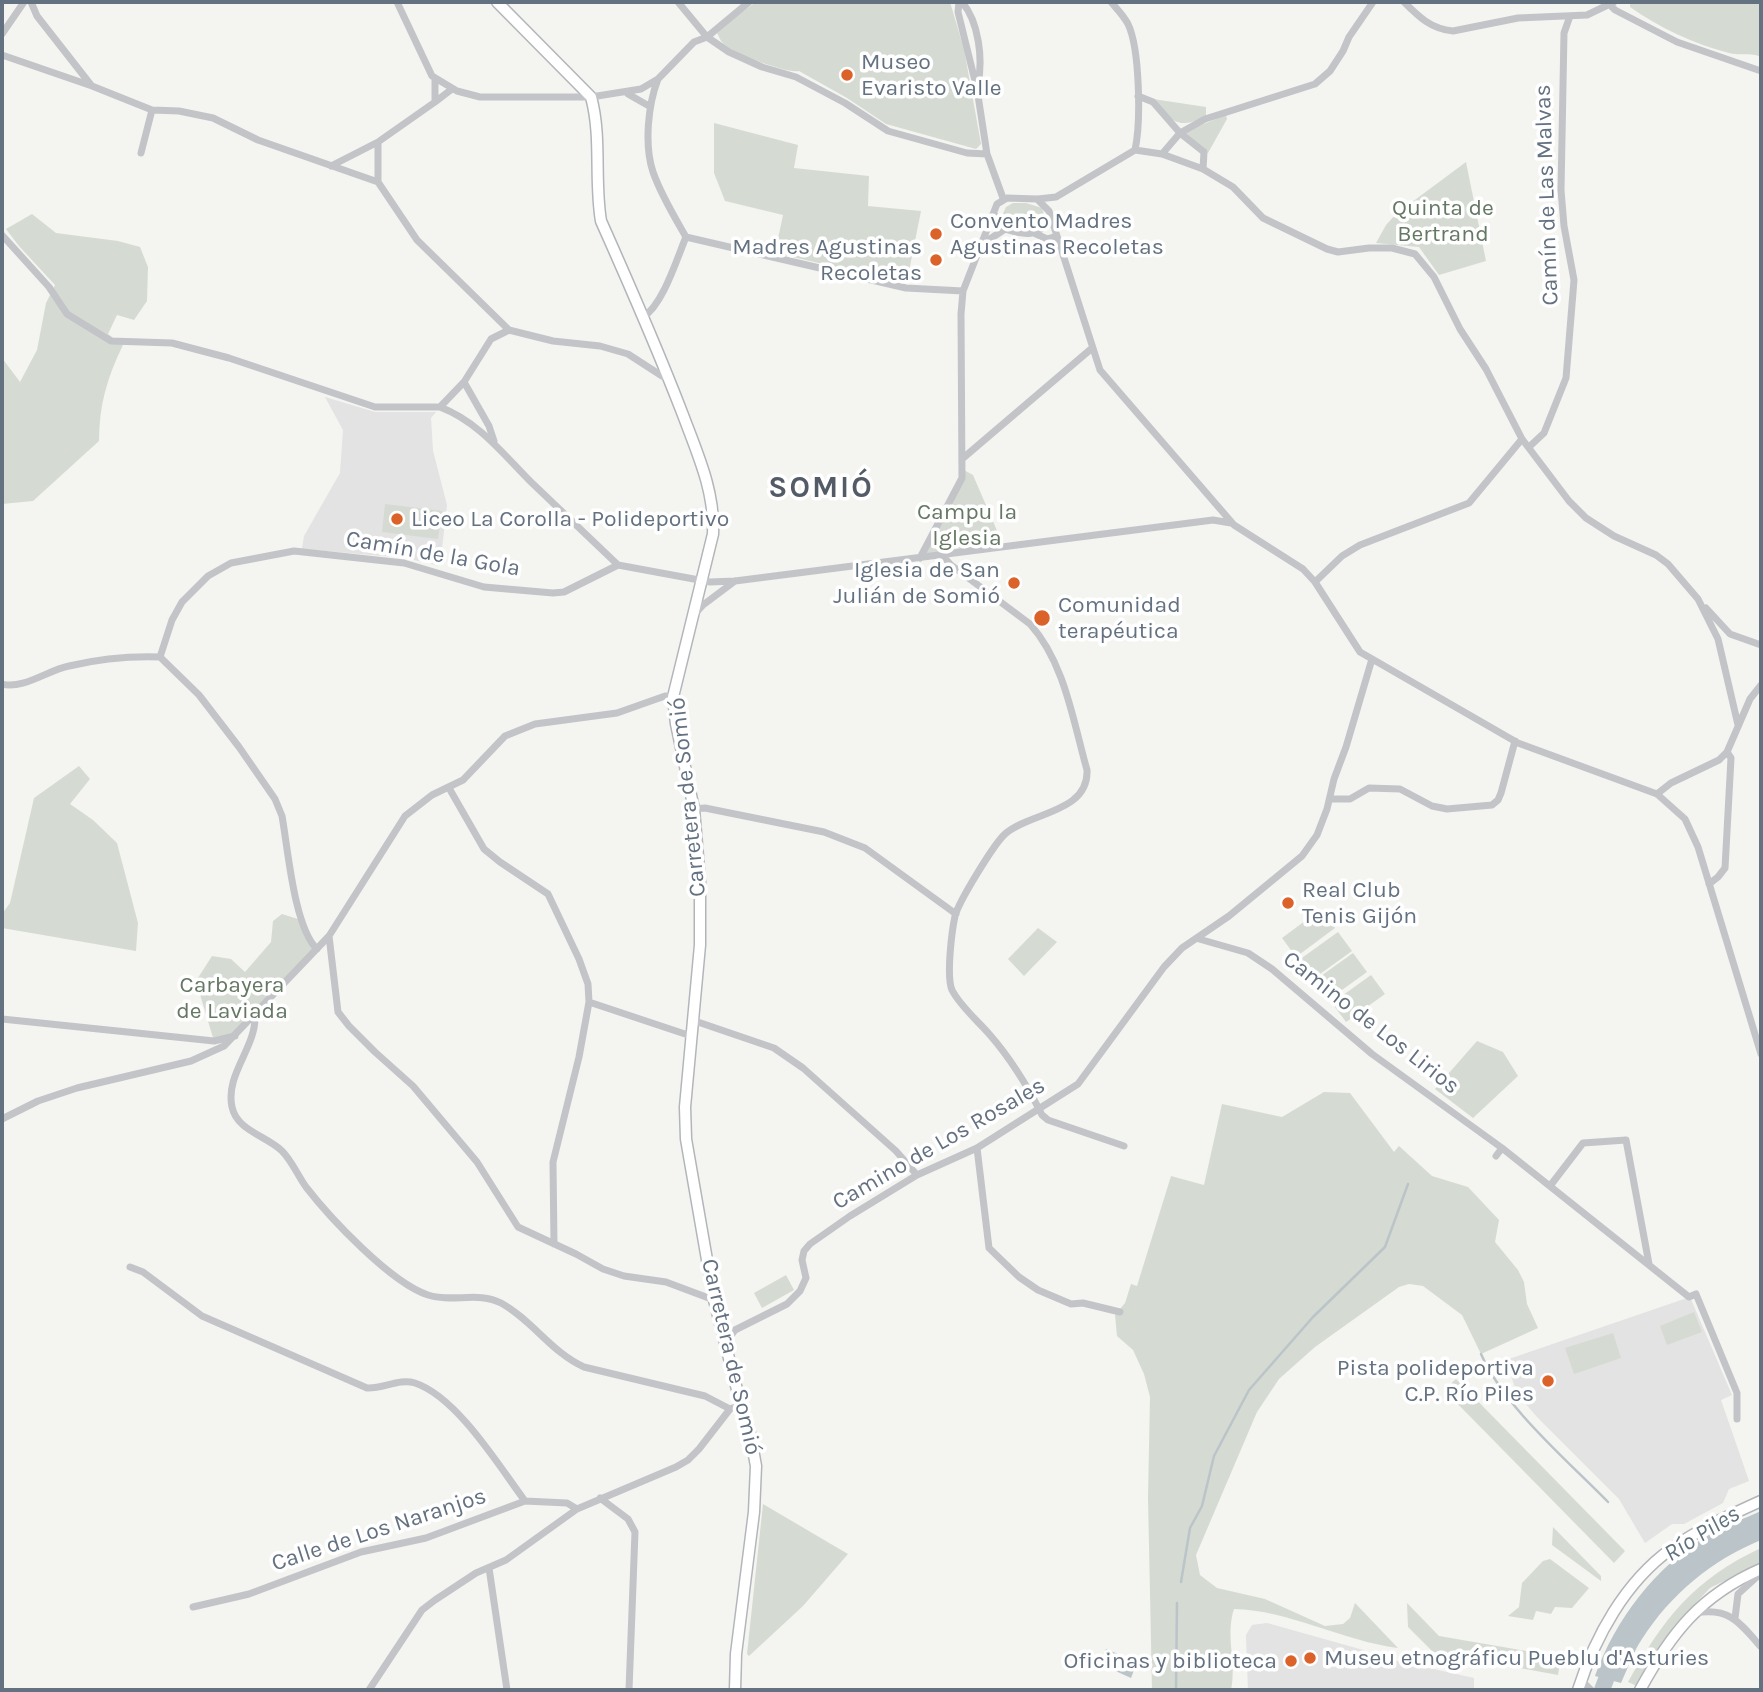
<!DOCTYPE html>
<html>
<head>
<meta charset="utf-8">
<style>
	body { margin:0 }
	#map { position:relative; width:1763px; height:1692px; overflow:hidden; background:#f4f4f1; font-family:Karla,sans-serif }
	canvas { display:block }
	.frame { position:absolute; inset:0; border:4px solid #647180; pointer-events:none }
</style>
</head>
<body>
<div id="map">
<canvas width="1763" height="1692"></canvas>
<div class="frame"></div>
</div>
<script>
const ctx = document.querySelector('canvas').getContext('2d');
ctx.lineJoin = 'round';
function paint(path, color) { ctx.fillStyle = color; ctx.fill(path, 'evenodd'); }
function trace(path, color, width, dash) { ctx.strokeStyle = color; ctx.lineWidth = width; ctx.lineCap = dash ? 'butt' : 'round'; ctx.setLineDash(dash || []); ctx.stroke(path); }
function write(font, color, halo, rows, align = 'center') {
  ctx.font = font + ' Karla,sans-serif'; ctx.lineWidth = 7; ctx.setLineDash([]); ctx.textBaseline = 'middle'; ctx.strokeStyle = halo; ctx.fillStyle = color; for (const [text, x, y, turn = 0] of rows) {
    ctx.save(); ctx.translate(x, y); ctx.rotate((+turn || 0) * Math.PI / 180); ctx.textAlign = isNaN(turn) ? turn : align; if (halo) ctx.strokeText(text, 0, 0); ctx.fillText(text, 0, 0); ctx.restore();
  }
}
paint(new Path2D(`
	M325,397l50,15h61l-5,6 2,33 14,54 -7,61 -34,-8 -104,-9 2,-13 36,-63 3,-43z
	M1690,1297l42,98 -11,5 28,81 -20,8 -6,14 -39,21h-12l-27,19 -26,-44 -82,-82 -20,-23 -11,-34z
	M1267,1623l100,28 14,15 12,-6 81,18v12h-226l-2,-55 6,-10z`), '#e2e3e2');
paint(new Path2D(`
	M756,2h194l14,47 17,95 -5,5 -90,-25 -39,-26 -48,-27c-11,3 -71,-19 -77,-29 -2,-2 -3,-6 -5,-9l19,-17z
	M1630,2h131v55c-10,-5 -21,-1 -32,-4 -35,-9 -69,-25 -99,-46z
	M1153,99l53,8v10c-31,13 -33,4 -53,-18z
	M1226,115l1,4 -19,34 -22,-18v-4z
	M714,123l84,22 -4,23 75,8 -1,30 53,5 -13,65 -5,-1 -1,7 -127,-29 8,-38 -58,-14 -11,-28z
	M1466,162l20,99 -47,14 -20,-28 -43,-4 10,-18 10,-11z
	M1026,203l16,5 3,9c-8,15 -25,14 -38,7l-5,-8 4,-9 7,-4z
	M32,214l24,19 62,8 22,6 8,20 -1,34 -13,19 -17,-5 -9,19 15,11c-16,33 -24,60 -24,96l-66,60 -31,3v-146l18,24 17,-32 9,-47 9,-18 -36,-39 -13,-17z
	M962,469l11,6 31,72 -84,11 38,-71z
	M385,504l57,7 -4,28 -56,-7z
	M79,766l11,13 -20,25 23,16 24,23 21,80 -2,28 -134,-23v-14l8,-11 24,-105z
	M1321,909l14,19 -39,29 -14,-19z
	M282,914l19,6 16,29 -81,87 -22,5 -18,-60 16,-25 19,3 14,13 26,-30 2,-21z
	M1038,928l19,14 -33,34 -16,-17z
	M1338,932l14,19 -39,28 -14,-19z
	M1353,953l14,19 -39,28 -14,-19z
	M1371,975l14,19 -39,28 -14,-19z
	M1477,1041l26,11 15,24 -45,42 -38,-29z
	M1324,1092l26,1 44,59 5,-6 33,30 36,11 31,33 -4,22 23,28 6,12 3,22 11,24 -57,26 -19,-39 -39,-29 -14,-2 -10,3 -84,60 -36,32 -22,33 -61,143 4,20 17,13 48,11 60,27 18,-2 7,-6 5,-15 43,45c-55,-7 -110,-38 -164,-39 -9,27 3,54 -3,81h-79l-4,-192 2,-101 -6,-23 -11,-24 -16,-14 -2,-21 10,-12 6,-19 6,2 34,-110 33,9 18,-81 60,13z
	M786,1275l8,15 -32,18 -8,-15z
	M1694,1312l8,20 -35,13 -7,-19z
	M1613,1333l8,25 -47,16 -9,-26z
	M1456,1379l169,172 -11,12 -170,-173z
	M763,1504l85,50 -45,52 -54,50 -2,-2z
	M1553,1527l48,49v5l-49,-36z
	M1761,1548v15l-51,25 -36,38 -37,60 -9,-4c35,-63 66,-103 133,-134z
	M1550,1559l39,29 -17,20 -17,-1 -4,7 -15,-3 -3,9 -25,-4 11,-9 3,-24 21,-22z
	M1407,1603l32,33 122,21 -3,18 -125,-23 -25,-25z`), '#d5dbd2');
paint(new Path2D(`
	M1761,1511v29c-49,20 -90,54 -119,99 -9,13 -14,29 -21,44l-26,-7c20,-56 61,-110 112,-140 17,-10 36,-17 54,-25z
	M1106,1649l31,13 -6,16 -31,-14z`), '#bbc4c9');
trace(new Path2D(`
	M1481,1354c24,54 86,106 127,148
	M1181,1582l9,-54 12,-22 12,-50 35,-66 64,-73 72,-70 23,-63
	M1176,1690l1,-87`), '#bbc4c9', 2.5);
trace(new Path2D(`
	M1602,1690l12,-31`), '#bbc4c9', 16);
const secondary = new Path2D(`
	M497,2l94,95c11,40 3,83 10,124 29,65 57,129 82,194 15,40 32,77 30,119l-40,163 3,27 18,85 6,72v64l-15,162 1,32 28,161 27,105 9,28 6,33 -2,46 -18,142 -1,36
	M1578,1690c17,-53 47,-108 93,-141 28,-20 59,-34 90,-48
	M1640,1690c31,-57 61,-95 121,-121`);
trace(secondary, '#b2b6ba', 13);
trace(new Path2D(`
	M31,2l6,14 54,69
	M397,2l35,74 25,15 23,6h111l50,-8 17,-10 36,-37 13,-5 42,-35
	M678,2l29,35 22,15 33,15 34,10 49,26 43,28 79,22 20,1
	M959,2l-1,10 19,77 10,65 16,44
	M962,2c17,20 21,57 16,82
	M1111,2c6,7 13,14 17,22 12,25 13,99 7,126
	M1404,2c15,15 27,27 49,29l65,-13 69,-3 27,-13
	M1610,5l5,5 62,32 84,29
	M2,34l22,-32
	M2,55l90,31 60,24 27,1 34,7 45,22 120,42 39,58 92,90 44,11 47,5 28,8 34,22 7,1
	M628,94l21,12
	M1138,96l15,6 27,31 -18,21
	M435,102l17,-13
	M141,153l11,-43
	M331,166l47,-24
	M1203,169l1,-17 -24,-19 25,-14 110,-35 15,-13 13,-20 6,-14 24,-35
	M378,182v-40l57,-40v-23
	M1038,199l18,-2 79,-47 27,4 41,15 30,18 30,31 64,31 11,3 31,-4h23l23,6 19,23 26,52 26,40 36,70 47,62 17,17 28,18 42,19 12,9 30,35 20,40 20,86
	M994,214l11,15c18,6 35,9 45,-11
	M1034,233l13,6 10,-3
	M2,235l47,52 18,27 44,27 61,2 57,15 146,49h65l24,-25 27,-43 18,-9
	M686,237l220,51 57,3
	M981,245l24,-16
	M643,317c20,-12 34,-59 43,-80 -12,-21 -25,-42 -33,-65 -9,-27 -5,-67 5,-93
	M464,382l25,44 5,15
	M440,407c39,15 63,47 91,75 29,28 58,55 87,83
	M1529,447l15,-14 22,-55 8,-98 -10,-54 -3,-36 3,-157 6,-17
	M962,459l129,-110
	M942,555l9,10 79,59c35,39 43,97 57,146 2,43 -57,42 -82,64 -11,10 -46,67 -50,82 -3,14 -9,60 -3,74 8,16 26,31 38,45 20,23 38,52 52,80l6,5 76,26
	M920,558l42,-80 -1,-164 2,-23 34,-87 10,-6 30,1 12,12 51,159 134,155 69,44 12,13 45,70 158,91 139,51 28,25 13,28 63,207
	M1315,582l27,-26 18,-11 109,-42 53,-64
	M1706,608l24,26 31,11
	M694,615l9,-10 32,-24
	M160,657l12,-37 10,-18 26,-26 23,-13 63,-12 110,12 80,24 69,6 11,-1 54,-27 92,17 25,-1 478,-61 18,3
	M2,684c21,6 46,-14 67,-18 30,-7 60,-10 91,-9l39,38 40,52 36,52 7,17c6,33 12,111 35,133
	M449,788l35,61 16,13 48,32 31,65 9,25 1,18 -10,55 -26,105 1,82
	M1657,794l14,-11 48,-23 8,-8 23,-53 11,-14
	M1330,799h20l19,-11 31,1 32,17 15,3 45,-4 6,-5 3,-7 14,-52
	M694,809l11,-1 119,24 41,16 91,66
	M1709,884l9,-7 7,-9 6,-110 -4,-6
	M329,936l9,76 11,14 26,26 38,34 64,76 41,65 58,27 27,15 21,7 42,6 48,18
	M1199,939l49,14 24,16 100,85 130,94 -6,8
	M589,1002l102,34
	M255,1016c1,32 -30,58 -23,91 5,24 35,29 50,44 10,10 16,25 24,36 24,31 85,96 122,108 23,8 51,-4 73,8 31,17 51,50 83,64l121,29 25,13
	M2,1019l212,22 21,-5
	M692,1020l82,28 29,20 93,83 21,24
	M2,1119l36,-18 39,-13 114,-27 33,-15 105,-110 76,-120 27,-21 31,-15 42,-44 30,-12 82,-11 48,-17 8,1
	M977,1148l12,100 30,29 19,13 33,14 12,-1 37,9
	M1502,1148l187,149 7,-3 41,99v26
	M1550,1186l33,-43 43,-3 23,124
	M130,1267l13,5 59,44 165,72c16,1 32,-10 48,-5 42,14 84,83 110,118
	M725,1343l10,-13 52,-26 13,-13 6,-13 -4,-18 2,-9 6,-7 40,-28 67,-41 60,-27 101,-64 86,-117 18,-19 47,-32 73,-60 15,-21 10,-26 7,-30 12,-32 26,-88
	M600,1498l28,21 7,13 -6,158
	M489,1568l18,122
	M193,1607l56,-13 112,-42 65,-14 99,-37 42,2 10,6
	M1696,1613c34,-6 45,11 65,34
	M1735,1618l3,-24 23,-21
	M1583,1676l1,7 7,7
	M369,1690l53,-80 13,-10 41,-27 30,-13 71,-51 99,-42 12,-7 11,-11 31,-40 11,-4`), '#c2c4c8', 7);
trace(secondary, '#fff', 10);
for (const [x, y, r, color] of [
	[847,75,7,"#db632a"],
	[936,234,7,"#db632a"],
	[936,260,7,"#db632a"],
	[397,519,7,"#db632a"],
	[1014,583,7,"#db632a"],
	[1042,618,9,"#db632a"],
	[1288,903,7,"#db632a"],
	[1548,1381,7,"#db632a"],
	[1310,1658,7,"#db632a"],
	[1291,1661,7,"#db632a"]
]) { const dot = new Path2D(); dot.arc(x, y, r, 0, 2 * Math.PI); ctx.fillStyle = color; ctx.fill(dot); trace(dot, '#fff', 2.5); }
write('23px', '#647180', '#fff', [
	["Museo",861,62],
	["Evaristo Valle",861,88],
	["Convento Madres",950,221],
	["Agustinas Recoletas",950,247],
	["Madres Agustinas",922,247,"right"],
	["Recoletas",922,273,"right"],
	["Liceo La Corolla - Polideportivo",411,519],
	["Iglesia de San",1000,570,"right"],
	["Julián de Somió",1000,596,"right"],
	["Comunidad",1058,605],
	["terapéutica",1058,631],
	["Real Club",1302,890],
	["Tenis Gijón",1302,916],
	["Pista polideportiva",1534,1368,"right"],
	["C.P. Río Piles",1534,1394,"right"],
	["Museu etnográficu Pueblu d'Asturies",1324,1658],
	["Oficinas y biblioteca",1277,1661,"right"]
], 'left');
write('23px', '#647180', '#fff', [
	["Camín de Las Malvas",1547,195,-92],
	["Camín de la Gola",433,554,10],
	["Carretera de Somió",688,797,-96],
	["Camino de Los Lirios",1371,1023,38],
	["Camino de Los Rosales",939,1144,-30],
	["Carretera de Somió",731,1357,77],
	["Calle de Los Naranjos",379,1530,-18]
]);
write('23px', '#657863', '#fff', [
	["Quinta de",1443,208],
	["Bertrand",1443,234],
	["Campu la",967,512],
	["Iglesia",967,538],
	["Carbayera",232,985],
	["de Laviada",232,1011]
]);
write('italic 24px', '#60737e', '#fff', [
	["Río Piles",1702,1534,-32]
]);
ctx.letterSpacing = '2px';
write('bold 30px', '#525b66', '#fff', [
	["SOMIÓ",821,488]
]);
ctx.letterSpacing = '0px';
</script>
</body>
</html>
